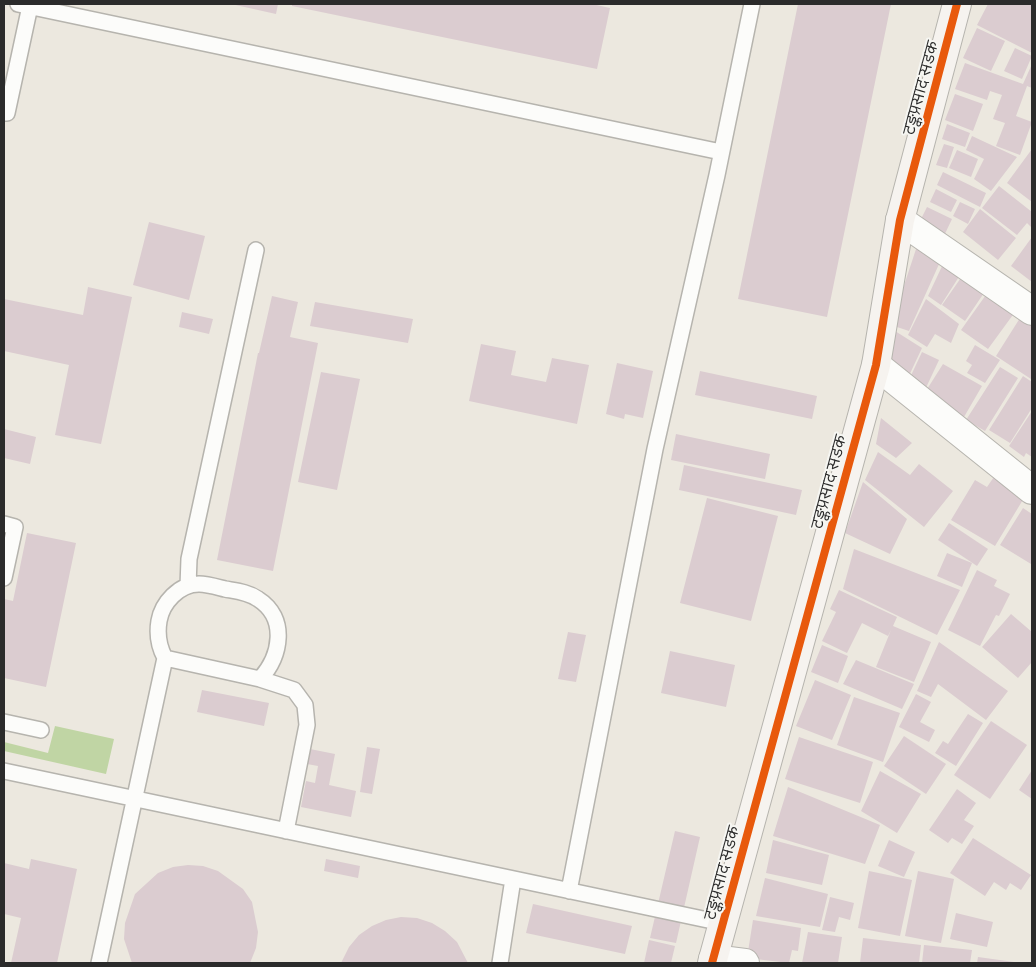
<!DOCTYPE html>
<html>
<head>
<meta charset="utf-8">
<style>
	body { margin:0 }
	#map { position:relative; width:1036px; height:967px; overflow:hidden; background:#ece8df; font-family:Delius,sans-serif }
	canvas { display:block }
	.frame { position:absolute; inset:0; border:5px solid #2b2b2b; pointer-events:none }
</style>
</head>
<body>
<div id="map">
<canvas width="1036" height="967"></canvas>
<div class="frame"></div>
</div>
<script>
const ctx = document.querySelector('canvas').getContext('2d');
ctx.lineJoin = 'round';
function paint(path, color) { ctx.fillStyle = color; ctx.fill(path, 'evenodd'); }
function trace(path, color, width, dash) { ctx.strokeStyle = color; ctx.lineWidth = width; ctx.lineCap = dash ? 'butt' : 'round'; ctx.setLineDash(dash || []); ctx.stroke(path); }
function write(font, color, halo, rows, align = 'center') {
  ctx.font = font + ' Delius,"Playpen Sans Deva",sans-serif'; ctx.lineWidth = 4; ctx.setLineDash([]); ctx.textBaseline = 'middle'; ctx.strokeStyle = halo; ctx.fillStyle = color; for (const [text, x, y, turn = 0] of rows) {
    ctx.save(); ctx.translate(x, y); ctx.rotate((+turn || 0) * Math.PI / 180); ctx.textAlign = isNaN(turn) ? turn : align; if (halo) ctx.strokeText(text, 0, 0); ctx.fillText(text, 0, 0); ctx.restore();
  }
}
paint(new Path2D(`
	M55,726l59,13 -8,35 -102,-23v-9l44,11z`), '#c0d5a4');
paint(new Path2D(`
	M231,4h47l-2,10z
	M292,4h300l18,4 -13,61 -305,-63z
	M798,4h93l-64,313 -89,-18z
	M988,4h44v49l-55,-28z
	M977,28l28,13 -14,30 -28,-13z
	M1015,48l17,8 -10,23 -18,-8z
	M965,63l58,21 9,-20v24l-5,-2 -11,30 16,6 -12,33 -24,-9 9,-23 -12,-4 9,-24 -12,-4 -3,9 -32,-11z
	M955,94l28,10 -10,27 -28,-11z
	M947,124l23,9 -5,14 -23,-8z
	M972,136l45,21 -26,34 -17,-12 10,-20 -18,-9z
	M944,144l10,3 -7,21 -11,-3z
	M1032,149v53l-25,-19z
	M957,150l21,9 -7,18 -22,-9z
	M943,172l43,21 -6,14 -43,-22z
	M999,186l33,26v13l-1,2 -4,-4 -10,12 -35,-27z
	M936,189l21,11 -6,12 -21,-10z
	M960,202l15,7 -7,15 -15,-8z
	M927,207l25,12 -10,21 -25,-13z
	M980,209l36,29 -18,22 -35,-28z
	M149,222l56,14 -16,64 -56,-15z
	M1032,237v45l-21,-16z
	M918,243l26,10 -35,78 -18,-6z
	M944,262l18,10 -21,33 -13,-9z
	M965,272l23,15 -23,34 -23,-16z
	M88,287l44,10 -31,147 -46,-9 14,-70 -65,-14v-52l79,16z
	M988,292l27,20 -27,37 -27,-19z
	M272,296l26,6 -8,35 28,6 -45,228 -56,-11 41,-207h1z
	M926,299l33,25 -8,19 -16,-9 -8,13 -19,-12z
	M315,302l98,17 -5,24 -98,-17z
	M182,312l31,7 -4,15 -30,-7z
	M1020,318l12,8 -1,53 -35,-23z
	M895,331l27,17 -16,34 -22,-12z
	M481,344l35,7 -5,24 35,7 6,-24 37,7 -12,59 -108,-23z
	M975,345l25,15 -15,23 -18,-10 5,-8 -6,-4z
	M922,352l17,8 -15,32 -17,-8z
	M617,363l36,8 -10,47 -18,-4 -1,5 -18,-5z
	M943,364l39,22 -18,31 -40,-23z
	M1000,367l18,11 -33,53 -19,-11z
	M700,371l117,25 -5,23 -117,-24z
	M321,372l39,7 -23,111 -39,-8z
	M1023,376l9,6v26l-22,35 -21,-13z
	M1032,411v46l-6,-4 -2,4 -15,-11z
	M881,418l31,25 -16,15 -20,-14z
	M4,429l32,8 -6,27 -26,-6z
	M676,434l94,20 -5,25 -94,-19z
	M878,452l32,23 9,-11 34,27 -29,36 -59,-47z
	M684,465l118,25 -6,25 -117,-25z
	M996,474l31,19 -32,53 -44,-26 24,-40 12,7z
	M863,482l44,37 -17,35 -45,-21z
	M707,498l71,18 -27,105 -71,-18z
	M1023,508l9,6 -1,50 -31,-19z
	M949,523l39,26 -11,17 -39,-26z
	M27,533l49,10 -30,144 -42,-9v-79l9,2z
	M854,549l106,41 -23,45 -94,-46z
	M947,553l25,10 -10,24 -25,-11z
	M977,570l20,10 -3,6 16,8 -11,22 -3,-1 -16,31 -32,-16z
	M839,590l58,27 -4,9 38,16 -17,40 -38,-15 15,-37 -3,6 -26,-13 -15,30 -25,-12 14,-29 -6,-3z
	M1011,614l21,18v30l-14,16 -36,-31z
	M568,632l18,3 -10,47 -18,-3z
	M939,642l69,49 -22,29 -48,-36 -7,13 -14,-6z
	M822,645l26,11 -10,27 -27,-11z
	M670,651l65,14 -9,42 -65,-14z
	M856,660l58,24 -12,25 -59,-25z
	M815,680l36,15 -19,45 -36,-14z
	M202,690l67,13 -5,23 -67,-14z
	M916,694l15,8 -11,20 15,8 -6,12 -30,-15z
	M854,697l46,16 -17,49 -46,-17z
	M968,714l15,9 -27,43 -21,-13 8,-12 5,3z
	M991,721l36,24 -37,54 -36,-24z
	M904,736l42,28 -20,30 -42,-28z
	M799,737l74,25 -13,41 -75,-24z
	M367,747l13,2 -8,45 -12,-2z
	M310,749l25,5 -6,31 27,6 -5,26 -50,-10 5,-26 9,2 3,-17 -11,-2z
	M1032,770v29l-13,-9z
	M880,771l41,23 -24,39 -36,-22z
	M788,787l92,38 -15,39 -92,-28z
	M957,789l19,14 -12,17 10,6 -12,18 -10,-6 -4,5 -19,-13z
	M675,831l25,6 -24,106 -26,-5z
	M973,838l58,37 -10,15 -11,-7 -4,7 -12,-8 -9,14 -35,-23z
	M773,840l56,15 -7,30 -56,-12z
	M889,840l26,12 -11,25 -26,-11z
	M31,859l46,10 -20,94h-46l10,-45 -17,-4v-51l25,6z
	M326,859l34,7 -2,12 -34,-7z
	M188,865l15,1 15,5 25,18 9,13 6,30 -2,16 -6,15h-118l-8,-24 1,-16 10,-29 23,-21 15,-6z
	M869,871l43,9 -12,56 -42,-8z
	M918,871l36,8 -13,64 -36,-7z
	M765,878l63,16 -8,33 -64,-11z
	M830,897l24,6 -4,17 -11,-3 -4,15 -13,-2z
	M533,904l99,22 -7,28 -99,-21z
	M956,913l37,9 -6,25 -37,-8z
	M401,917l16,1 15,5 13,8 12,11 11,21h-127l8,-16 10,-12 13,-9 14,-6z
	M753,920l48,8 -3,23 -6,-1 -3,13 -42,-5z
	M808,932l34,5 -4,26h-36z
	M863,938l58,7 -2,18h-59z
	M649,940l26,6 -4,17h-27z
	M924,945l48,5 -2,13h-48z
	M978,957l36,5v1h-37z`), '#dbccd0');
const lane = new Path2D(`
	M18,4l703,148
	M4,113h3l23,-107
	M4,524l11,3 -11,51
	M188,586l1,-27 67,-309
	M165,658c-6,-11 -8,-25 -6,-37 3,-18 20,-37 40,-37 8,0 18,3 26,5 11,2 23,3 33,10 30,19 23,57 2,80
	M4,722l37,8
	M4,771l718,152
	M569,891l86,-442 62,-274 35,-171
	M99,963l66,-305 95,21 34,11 11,15 2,20 -21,106
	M500,963l13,-84`);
const street = new Path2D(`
	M900,220l132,91
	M876,365l156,125
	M713,959l32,4`);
const secondary = new Path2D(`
	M712,963l164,-598 24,-145 57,-216`);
trace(lane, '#b6b4ae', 18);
trace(street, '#b6b4ae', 30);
trace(secondary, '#b6b4ae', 30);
trace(lane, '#fcfcfa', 15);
trace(street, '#fcfcfa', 28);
trace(secondary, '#f6f3ef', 28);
trace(new Path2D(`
	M712,963l164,-598 24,-145 57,-216`), '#e8590c', 8);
write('14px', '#2b2b2b', '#f6f6f2', [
	["टङ्कप्रसाद सडक",922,88,-75],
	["टङ्कप्रसाद सडक",830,482,-75],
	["टङ्कप्रसाद सडक",723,873,-75]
]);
</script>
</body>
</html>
